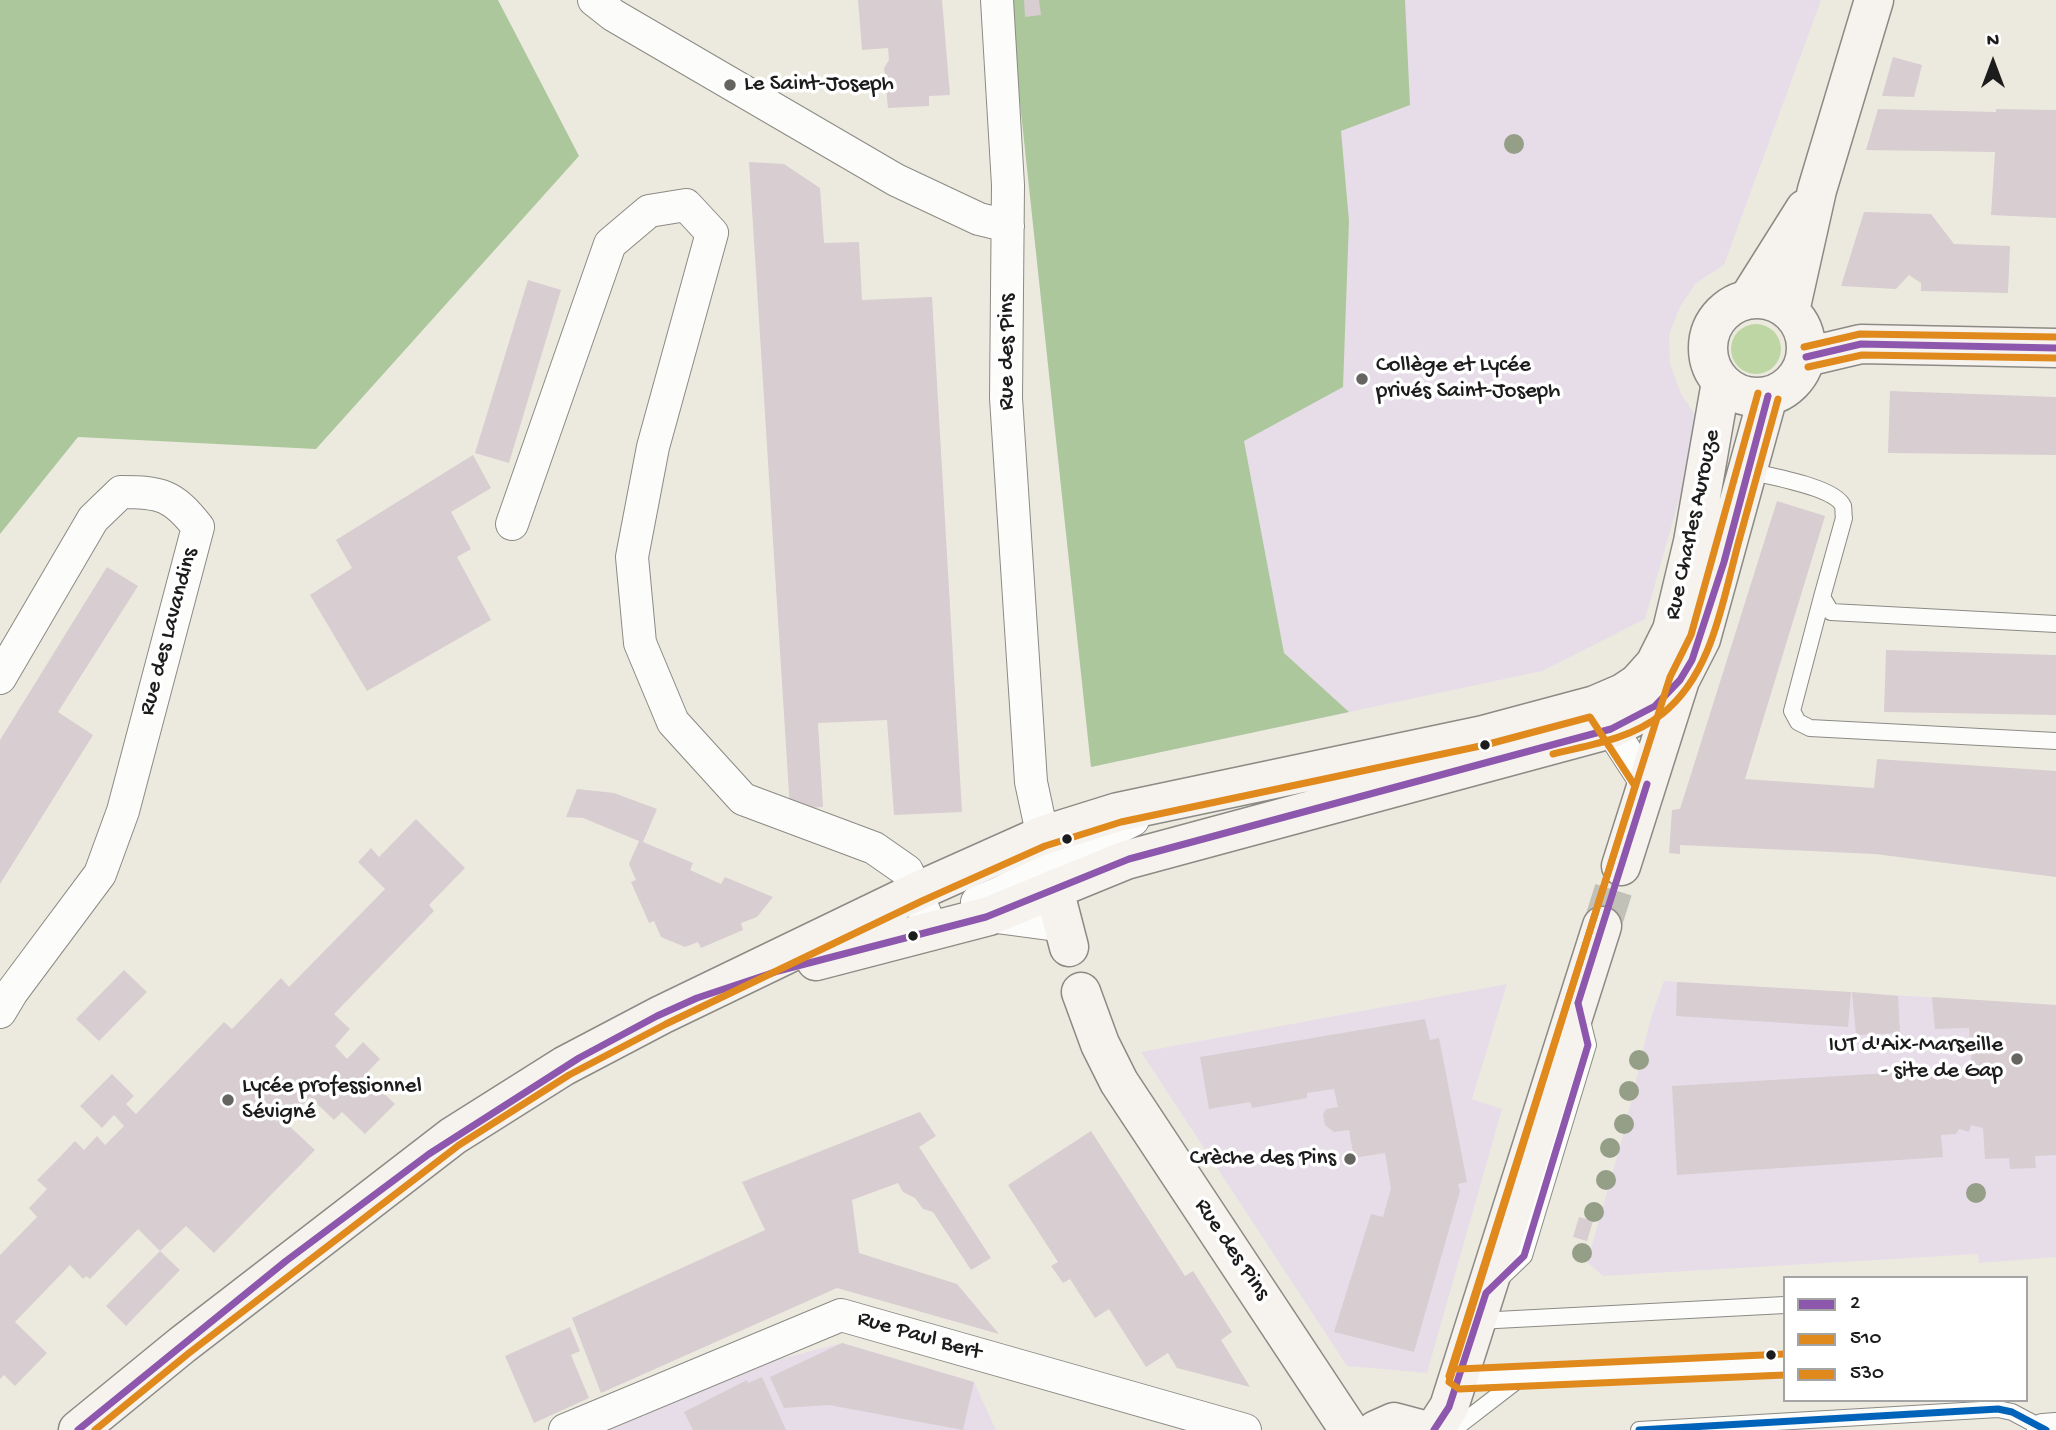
<!DOCTYPE html>
<html>
<head>
<meta charset="utf-8">
<style>
	body { margin:0 }
	#map { position:relative; width:2056px; height:1430px; overflow:hidden; background:#eceadf; font-family:"Gochi Hand",sans-serif }
	canvas { display:block }
	.legend { position:absolute; left:1783px; top:1276px; width:245px; height:126px; box-sizing:border-box; background:#fff; border:2px solid #a4a4a4; margin:0; padding:9px 12px; list-style:none; font-size:21px; color:#1c1c1c }
	.legend li { display:flex; align-items:center; gap:14px; height:35px }
	.legend b { width:35px; border:2px solid #a4a4a4 }
	.north { position:absolute; left:1958px; top:28px; width:70px; height:70px; -webkit-text-stroke:5px #fff; paint-order:stroke; rotate:0deg; font-size:19px; font-weight:700; line-height:28px; text-align:center; color:#1c1c1c }
	.north::after { content:''; display:block; margin:auto; width:24px; height:32px; background:#1c1c1c; clip-path:polygon(50% 0,100% 100%,50% 72%,0 100%) }
</style>
</head>
<body>
<div id="map">
<canvas width="2056" height="1430"></canvas>
<ul class="legend">
<li><b style="height:9px;background:#8c57ac"></b>2</li>
<li><b style="height:9px;background:#e0891d"></b>510</li>
<li><b style="height:9px;background:#e0891d"></b>530</li>
</ul>
<div class="north">N</div>
</div>
<script>
const ctx = document.querySelector('canvas').getContext('2d');
ctx.lineJoin = 'round';
function paint(path, color) { ctx.fillStyle = color; ctx.fill(path, 'evenodd'); }
function trace(path, color, width, dash) { ctx.strokeStyle = color; ctx.lineWidth = width; ctx.lineCap = dash ? 'butt' : 'round'; ctx.setLineDash(dash || []); ctx.stroke(path); }
function write(font, color, halo, rows, align = 'center') {
  ctx.font = font + ' "Gochi Hand",sans-serif'; ctx.lineWidth = 7; ctx.setLineDash([]); ctx.textBaseline = 'middle'; ctx.strokeStyle = halo; ctx.fillStyle = color; for (const [text, x, y, turn = 0] of rows) {
    ctx.save(); ctx.translate(x, y); ctx.rotate((+turn || 0) * Math.PI / 180); ctx.textAlign = isNaN(turn) ? turn : align; if (halo) ctx.strokeText(text, 0, 0); ctx.fillText(text, 0, 0); ctx.restore();
  }
}
paint(new Path2D(`
	M1009,0h812l-97,265 -28,18 -16,24 -11,28 1,29 11,30 20,29 -56,196 -103,52 -451,96z
	M1664,981l392,24v252l-77,6 -1,-9 -375,22 -16,-14 35,-123 29,-122z
	M1507,984l-35,115 30,10 -75,264 -80,-7 -206,-314z
	M842,1343l132,39 22,48h-388l161,-68z`), '#e7dde9');
paint(new Path2D(`
	M1731 349a25 25 0 1 1 50 0a25 25 0 1 1-50 0Z`), '#bed6a4');
paint(new Path2D(`
	M0,0h498l81,156 -263,293 -238,-12 -78,97z
	M1009,0h396l5,105 -69,26 8,90 -6,166 -99,54 40,212 65,59 -258,55z`), '#adc79c');
paint(new Path2D(`
	M858,0h84l8,95 -21,1v10l-41,2 -4,-40 5,-8 -1,-12 -26,2z
	M1024,0h15l2,15 -16,2z
	M1893,57l29,8 -8,32 -32,-1z
	M1878,109l118,3v-3l60,1v108l-65,-3 4,-63 -129,-2z
	M749,162l35,2 36,24 4,55 35,-1 3,58 70,-3 30,515 -68,3 -7,-95 -69,3 5,84 -33,2z
	M1864,212l67,2 23,30 56,2 -2,47 -87,-2v-8l-12,-8 -13,14 -55,-3z
	M528,280l33,10 -52,173 -34,-10z
	M1890,391l166,6v58l-168,-2z
	M473,455l18,33 -40,24 20,37 -14,8 34,63 -124,71 -57,-96 42,-27 -16,-28z
	M1777,501l48,15 -80,263 129,9 3,-29 179,12v106l-181,-23 -195,-9v9l-11,-1 3,-43 8,-1z
	M107,567l31,19 -80,126 35,23 -93,149v-144z
	M1886,650l170,5v60l-172,-3z
	M577,789l37,4 43,16 -14,33 50,21 -3,7 31,14 4,-7 48,20 -16,20 -16,6 2,7 -42,18 -3,-6 -13,5 -24,-10 -7,-16 -5,2 -18,-41 5,-2 -7,-16 10,-23 -56,-23 -17,-1z
	M416,819l49,49 -36,37 5,6 -100,103 16,15 -15,17 12,13 16,-17 17,17 -15,16 30,29 -30,30 -23,-22 -8,8 -24,-23 -24,26 29,27 -101,103 -28,-27 -26,25 -22,-22 -48,50 -4,-3 -3,3 -13,-14 -55,57 32,31 -32,33 -11,-11 -4,4v-124l37,-38 -8,-9 18,-19 -10,-9 21,-21 17,-18 9,9 13,-14 8,9 19,-19 -10,-11 -12,13 -22,-22 32,-32 22,22 -8,8 10,10 88,-92 8,7 49,-51 8,9 96,-98 -27,-27 13,-14 8,9z
	M124,970l23,22 -48,49 -23,-22z
	M1677,982l174,10 -3,35 -172,-11z
	M1852,992l46,4 2,37 -44,2z
	M1932,997l124,8v150l-21,1 1,12 -26,1 -1,-11 -24,1 -2,-31 -12,-3 -2,7 -10,-3 -3,5 -15,1 2,22 -266,18 -5,-89 300,-18 -3,-40 -34,1z
	M1425,1019l5,21 9,-2 28,144 -9,2 2,7 -46,161 -80,-20 37,-118 12,3 8,-29 -6,-35 -31,5 -5,-28 -15,2 -9,-7 -2,-11 3,-5 12,-2 -4,-18 -27,4v5l-55,10 -2,-6 -41,7 -9,-52z
	M920,1112l16,24 -17,11 72,111 -20,12 -38,-58 -10,-3 -8,-11 -12,-6 -5,-9 -46,17 7,53 98,31 42,50 -162,-46 -236,105 -29,-75 193,-88 -23,-48z
	M1091,1131l94,145 8,-5 39,61 -11,8 29,47 -73,-19 -9,-15 -22,14 -37,-58 -14,9 -25,-39 -7,4 -12,-17 7,-4 -50,-77z
	M1579,1217l14,4 -6,20 -14,-4z
	M160,1251l20,19 -54,56 -20,-20z
	M570,1327l10,24 -9,4 18,43 -55,25 -29,-67z
	M842,1343l132,39 -11,48 -134,-25 -45,3 -14,-31z
	M762,1377l24,53h-93l-9,-18 63,-32 1,3z`), '#d8cdd0');
trace(new Path2D(`
	M1602,926l19,-60`), '#c2c1b8', 38, [38, 19]);
const lane = new Path2D(`
	M1748,471c21,5 87,16 95,35 1,4 0,8 1,12l-22,79 9,15 225,12
	M1822,597l-30,114 6,11 12,6 246,13
	M1500,1279l24,-23 64,-211 -7,-28
	M1477,1321l308,-16
	M1459,1379l326,-15
	M1453,1430l70,-54
	M1639,1430l359,-21 14,3 34,18`);
const street = new Path2D(`
	M594,0l19,15 283,165 83,39 29,7
	M997,0l11,185 -2,213 25,384 23,107
	M512,524l98,-280 39,-33 37,-6 26,28 -59,214 -21,110 8,86 33,79 70,77 131,49 33,23 26,61
	M0,678l93,-159 28,-27c40,0 52,3 77,35l-75,284 -23,63 -88,118 -12,20
	M1598,709l49,75
	M1054,889l15,-32 7,-8 57,-29
	M977,902c39,-14 57,-23 64,-65
	M989,916l75,10
	M565,1430l276,-115 404,115
	M2043,1430l13,-1`);
const secondary = new Path2D(`
	M1749,298l56,-89
	M1708 348a49 49 0 1 1 98 0a49 49 0 1 1-98 0Z
	M1790,311l27,-121 57,-190
	M1806,357l55,-13 195,4
	M1621,866l59,-186 21,-41 67,-243
	M1054,889l15,58
	M816,961l173,-45 137,-56 485,-131 44,-23 25,-26
	M1081,992l19,52 19,38 230,348
	M78,1430l104,-85 271,-209 111,-70 97,-51 257,-124 123,-55 77,-24 365,-77 112,-30 28,-12 15,-10 17,-19 17,-34 21,-88 28,-160
	M1376,1430l18,-8 30,8
	M1434,1430l15,-23 153,-481`);
trace(lane, '#8b8a84', 18);
trace(street, '#8b8a84', 34);
trace(secondary, '#8b8a84', 41);
trace(lane, '#fcfcfa', 16);
trace(street, '#fcfcfa', 32);
trace(secondary, '#f6f3ef', 38);
trace(new Path2D(`
	M1806,357l55,-13 195,4
	M1578,1003l69,-219
	M78,1430l208,-169 143,-107 150,-96 78,-42 40,-18 81,-27 208,-54 143,-58 482,-130 44,-23 25,-26 12,-20 32,-98 44,-166
	M1434,1430l15,-23 37,-114 38,-37 64,-211 -10,-42`), '#8c57ac', 7);
trace(new Path2D(`
	M1808,367l54,-12 194,3
	M1553,754c37,-9 78,-15 109,-40 52,-41 61,-117 78,-177 13,-46 25,-92 38,-138
	M95,1430l94,-77 270,-208 110,-70 97,-51 256,-123 123,-55 76,-24 364,-77 105,-28 45,69 -186,596 10,7 326,-14`), '#e0891d', 7);
trace(new Path2D(`
	M1804,347l56,-13 196,3
	M1459,1369l326,-15
	M1449,1376l221,-699 21,-42 67,-242`), '#e0891d', 7);
trace(new Path2D(`
	M1639,1430l359,-21 14,3 34,18`), '#0063ba', 7);
ctx.fillStyle = '#959e87';
for (const [x, y] of [
	[1514,144],
	[1639,1060],
	[1629,1091],
	[1624,1124],
	[1610,1148],
	[1606,1180],
	[1976,1193],
	[1594,1212],
	[1582,1253]
]) { ctx.beginPath(); ctx.arc(x, y, 10, 0, 2 * Math.PI); ctx.fill(); }
for (const [x, y, r, color] of [
	[730,85,7,"#656460"],
	[1362,379,7,"#656460"],
	[1485,745,6,"#1c1c1c"],
	[1067,839,6,"#1c1c1c"],
	[913,936,6,"#1c1c1c"],
	[2017,1059,7,"#656460"],
	[228,1100,7,"#656460"],
	[1350,1159,7,"#656460"],
	[1771,1355,6,"#1c1c1c"]
]) { const dot = new Path2D(); dot.arc(x, y, r, 0, 2 * Math.PI); ctx.fillStyle = color; ctx.fill(dot); trace(dot, '#fff', 2.5); }
write('23px', '#1c1c1c', '#fff', [
	["Le Saint-Joseph",744,85],
	["Collège et Lycée",1376,366],
	["privés Saint-Joseph",1376,392],
	["IUT d'Aix-Marseille",2003,1046,"right"],
	["- site de Gap",2003,1072,"right"],
	["Lycée professionnel",242,1087],
	["Sévigné",242,1113],
	["Crèche des Pins",1336,1159,"right"]
], 'left');
write('23px', '#1c1c1c', '#fff', [
	["Rue des Pins",1008,352,-90],
	["Rue Charles Aurouze",1694,525,-78],
	["Rue des Lavandins",170,632,-75],
	["Rue des Pins",1231,1250,56],
	["Rue Paul Bert",919,1337,16]
]);
</script>
</body>
</html>
